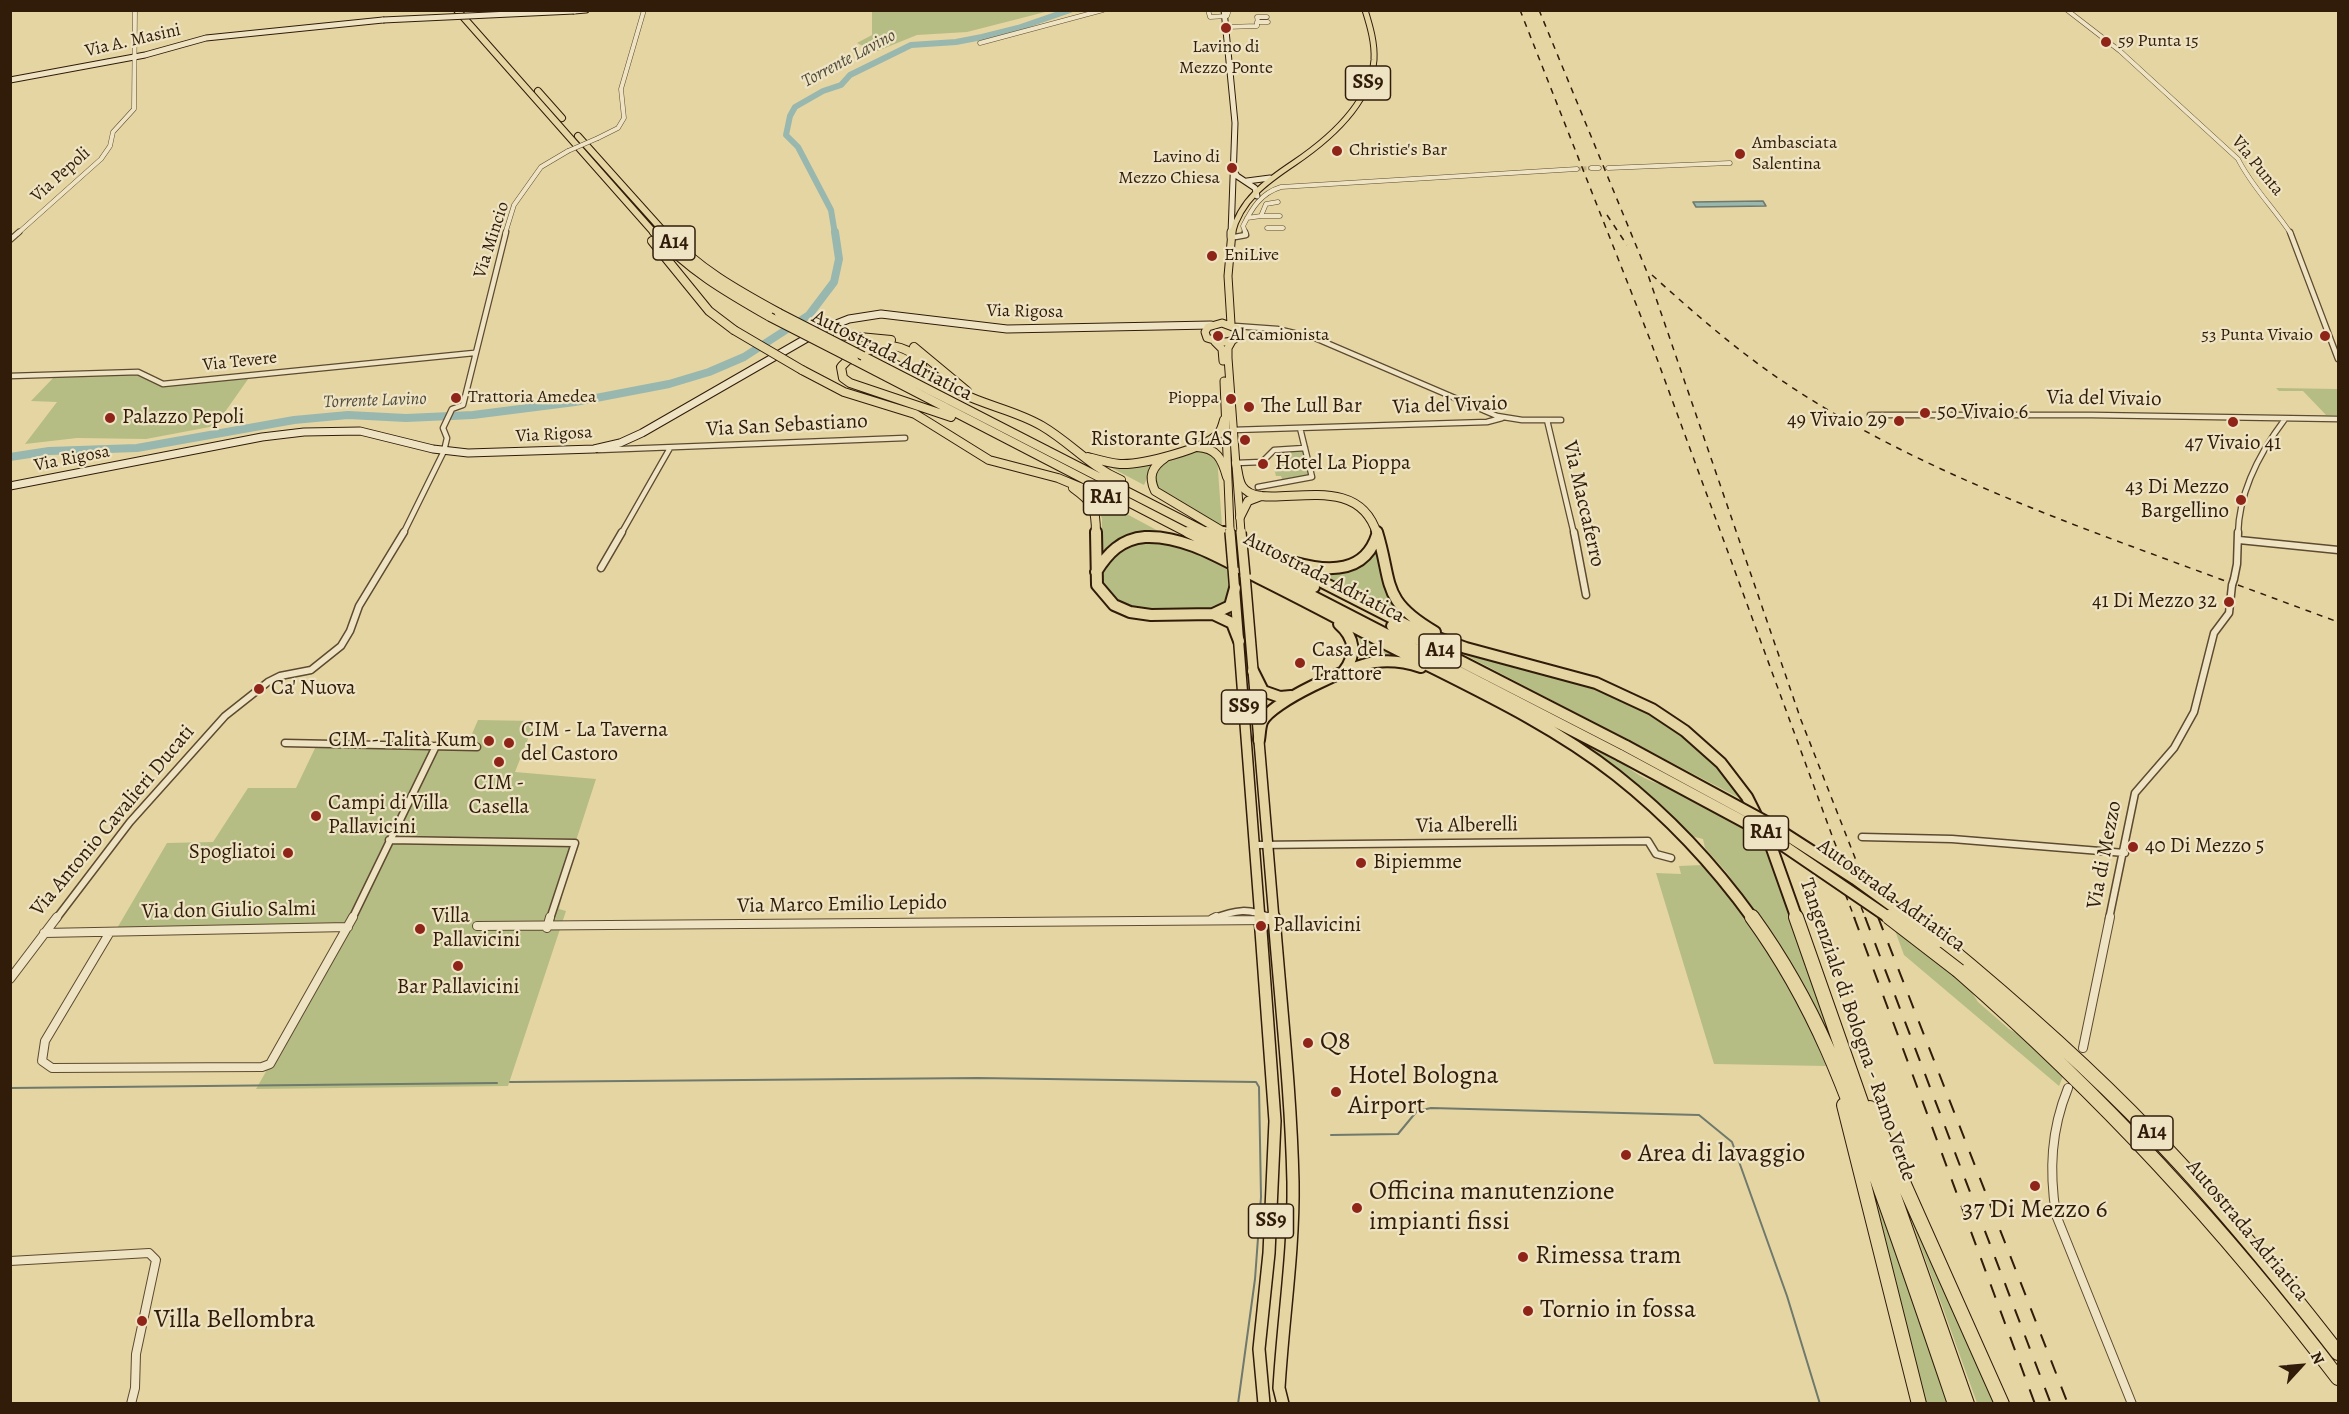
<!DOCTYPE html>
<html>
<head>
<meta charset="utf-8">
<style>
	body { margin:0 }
	#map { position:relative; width:2349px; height:1414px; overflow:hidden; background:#e5d5a3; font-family:Alegreya,serif }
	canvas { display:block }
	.frame { position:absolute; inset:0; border:12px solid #311c0a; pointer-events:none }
	.north { position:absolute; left:2271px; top:1336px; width:60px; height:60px; -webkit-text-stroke:4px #eee4c3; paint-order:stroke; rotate:64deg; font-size:16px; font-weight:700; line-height:24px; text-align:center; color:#311c0a }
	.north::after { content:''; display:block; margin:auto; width:21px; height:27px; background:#311c0a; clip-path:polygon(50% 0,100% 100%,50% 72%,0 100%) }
</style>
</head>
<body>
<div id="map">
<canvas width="2349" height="1414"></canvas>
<div class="frame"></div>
<div class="north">N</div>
</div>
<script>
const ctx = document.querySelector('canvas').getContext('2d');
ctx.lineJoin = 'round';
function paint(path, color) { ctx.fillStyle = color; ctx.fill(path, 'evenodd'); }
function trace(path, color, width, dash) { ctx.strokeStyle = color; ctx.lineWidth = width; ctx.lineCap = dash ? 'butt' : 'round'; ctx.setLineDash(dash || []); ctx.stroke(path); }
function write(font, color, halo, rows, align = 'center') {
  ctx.font = font + ' Alegreya,serif'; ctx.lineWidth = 4.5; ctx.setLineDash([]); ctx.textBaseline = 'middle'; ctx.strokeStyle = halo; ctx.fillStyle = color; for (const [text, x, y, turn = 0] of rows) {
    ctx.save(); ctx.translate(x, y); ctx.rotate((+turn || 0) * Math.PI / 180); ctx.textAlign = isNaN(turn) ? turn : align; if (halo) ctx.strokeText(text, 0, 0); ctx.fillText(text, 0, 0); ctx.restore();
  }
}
paint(new Path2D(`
	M872,11v-1l177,1 -82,21 -50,3 -42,17 -18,-9 15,-8z
	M139,373l24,10 88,-8 -36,51 -69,13 -69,-1 -52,6 32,-42 -26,-1 24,-25z
	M2276,388l62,1v26h-12l-23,-24h-24z
	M1198,448l19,8 5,70 -59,-32c-28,-26 17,-38 35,-46z
	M1303,450l7,26 -27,6 -2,-6h-5l-2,-8 5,-10 -1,-6z
	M1154,463l-10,22 -36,-19 28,1z
	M1094,497h1l69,37 -63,22 1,-37z
	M1147,540l35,5 45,19 4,26 -4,15c-26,8 -81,12 -105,-1 -16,-9 -28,-32 -12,-47 10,-9 24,-14 37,-17z
	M1378,548l6,30 28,42 -102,-51 58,-10z
	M1360,635l41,22 -15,-1 -28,7 4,-16 -4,-11z
	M1450,647l145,39 56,25 52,37 44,54z
	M478,720l57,1 -20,51 81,7 -24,74 -13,56 7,2 -58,175 -252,3 92,-161 -232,2 51,-87 46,-1 35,-54h48l21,-44 117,4 34,-5z
	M1566,735l58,29c13,12 29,19 46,23l96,54 70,208 -36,-68 -73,-108 -22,-25 -2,-9 -13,-3z
	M1702,865c27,32 54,65 76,100 20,32 34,67 48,101l-112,-2 -58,-191 25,1 -2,-8z
	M1894,928l75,60 9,14 31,27 19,11 36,34 -5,12 -155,-131z
	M1873,1197h4l70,206h-22z
	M1903,1197l96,206h-22z`), '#b5bd85');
const water = new Path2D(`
	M1763,201l3,5 -70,1 -3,-5z`);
paint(water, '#98b7ae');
trace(water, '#6f796c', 1.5);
trace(new Path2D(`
	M510,1082l468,-4 278,4 3,5 2,110 -6,82 -17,125
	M10,1088l487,-5
	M1331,1135l67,-1 19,-23 14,-3 268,7 33,27 55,154 33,108`), '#6f796c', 2);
trace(new Path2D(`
	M835,234l-4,-24 -33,-63 -12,-12 4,-19 5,-9 28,-16 18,-6 9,-10 61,-30 45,-3 26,-5 36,-9 52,-18`), '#98b7ae', 6);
trace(new Path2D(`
	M10,457l39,-6 88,-3 157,-28 54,-5 58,3 67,-3 102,-13 94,-18 40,-12 35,-15 65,-42 25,-33 5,-23 -4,-27`), '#98b7ae', 8);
trace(new Path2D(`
	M1577,169l14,-1`), '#c1b084', 4, [4, 1.5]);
const streetFar3 = new Path2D(`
	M1208,10l2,7 17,-1 2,-6
	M2067,10l53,41 118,108c14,28 36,49 53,75
	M1258,22l-1,-5h10
	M1226,27l31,-1v-4h11
	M980,43l123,-33
	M598,138l20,-10 6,-10 -3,-29 23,-79
	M1591,168h8
	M1608,168l122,-5
	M1261,216h19
	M1247,218l14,-2 5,-12 12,-2
	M1267,228h16
	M17,234l84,-75 9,-13 3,-14 21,-23 1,-99
	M505,234l9,-29 27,-38 27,-16
	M1246,234l-3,-8c9,-18 18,-33 38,-39l296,-18`);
const streetFar2 = new Path2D(`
	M2290,232l48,127
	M1235,237l11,-2 -1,-3
	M10,240l9,-8
	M1235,326l42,3 38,9 182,78 25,4h39
	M10,376l128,-4 25,12 311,-31
	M1870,415h222l246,4
	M1547,420l27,114
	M1233,430l254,-8 15,-4
	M598,450l307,-12
	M1236,463l26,-1 12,-12 31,-2
	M1258,487l54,-10 -12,-49
	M403,534l41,-83 3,-13 -4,-10 9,-19 11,-4 43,-173
	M621,534l49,-86
	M2238,534c1,-43 22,-82 47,-115`);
const streetFar1 = new Path2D(`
	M1574,532l12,63
	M2239,540l99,10
	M601,568l21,-36
	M2234,579l3,-15 1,-32
	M285,743l192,4
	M1862,837l90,2 173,14
	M389,840l186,3 -25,76
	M1255,845l393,-4 8,13 15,4
	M56,919l74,-97 95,-106 43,-34 12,-6 31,-6 30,-24 9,-15 9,-25 45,-74
	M352,919l84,-173
	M1212,919c23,-9 37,-12 60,0
	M2109,919l26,-126 39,-45 20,-36 20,-79 15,-20 3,-28`);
const street = new Path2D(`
	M1269,917l3,2
	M1212,919l4,-2
	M477,926l796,-6
	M547,928l3,-11
	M110,932l-65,109 -3,20 10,7 210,-1 8,-3 83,-147
	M44,933l304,-6
	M10,979l47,-62
	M2083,1048l27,-131
	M2068,1088c-17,42 -19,82 -12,127l76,189
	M10,1261l139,-8 7,7 -20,94 -1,34 -4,16`);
const secondaryFar1 = new Path2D(`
	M1224,10l11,113 -4,111
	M574,11l12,-1
	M10,80l135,-25 61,-17 177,-18
	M1233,170l4,6 18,12 2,8
	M1247,181l23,-3`);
const secondary = new Path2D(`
	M1231,237v-5
	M10,486l252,-49 42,-5 56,-1 73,18 35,4 126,-4 26,-6 22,-10 179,-103 28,-11 32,-5 126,15 204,-4`);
const primaryFar3 = new Path2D(`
	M1232,234c8,-34 35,-53 62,-71 34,-23 76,-59 80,-103 1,-17 -4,-34 -9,-50`);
const primaryFar2 = new Path2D(`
	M1222,323l16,6 2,5c-9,12 -21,8 -33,4l-2,-6 3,-5z
	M1231,324l-3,-48 4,-44
	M1232,341l-4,7v10l13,174
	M1215,342l7,7 1,12
	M1224,381l6,148`);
const primaryFar1 = new Path2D(`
	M1233,568l27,351
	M1245,575l29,344`);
const primary = new Path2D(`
	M1260,917l15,204 -6,132 -10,96 5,55
	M1274,917c7,89 17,177 19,265 1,70 -10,137 -14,206l4,16`);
const highwayFar3 = new Path2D(`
	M457,10l198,224
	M538,91l24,27
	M578,136l88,98`);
const highwayFar2 = new Path2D(`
	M654,232c32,37 74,61 116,85
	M665,232c32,36 72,58 114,81
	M652,241l57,70 25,19
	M838,335l53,5
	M879,345c18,0 34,4 43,20
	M914,347l53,44
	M863,356l347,178
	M854,360l336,174
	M802,370l42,22 71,22 74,46 69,18 53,22
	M951,417l-101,-34 -7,-5 -2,-11c8,-8 14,-16 26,-17 31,-4 68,30 94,43 26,13 56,18 81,33 29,17 47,40 79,54
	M1197,447c20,1 25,12 30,30
	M1088,457c11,3 21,6 32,7 21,1 86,-15 99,-31 2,-3 4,-9 5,-13
	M1165,458c-13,9 -17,18 -10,33l72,43
	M1236,463c2,7 2,17 6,23 19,31 114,-23 135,48
	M1073,488c21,15 23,20 23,46
	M1240,517l8,-16 13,-5`);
const highwayFar1 = new Path2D(`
	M1096,532l1,53 17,20 16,7 21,3 62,-1 17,-8 5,-18
	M1188,532l432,223
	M1207,532l107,55
	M1224,532l192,98 50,18 130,35 56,26 33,22 36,32 26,34 23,46 27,76
	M1377,532c16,52 3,68 58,100
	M1296,563c33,9 69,10 81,-28
	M1096,572c12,-19 25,-33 49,-35 40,-2 80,24 114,41 42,21 84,43 125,65 79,41 162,77 232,132 52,41 98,90 137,144
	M1213,614l19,9 7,18
	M1339,624c16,14 18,30 5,47
	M1392,626l234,120
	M1253,671l10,20 17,6 11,-1
	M1259,740c1,-6 1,-13 3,-18 8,-20 91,-57 113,-60 16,-2 31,0 46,5`);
const highway = new Path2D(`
	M1752,917c65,90 94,173 130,276 25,70 49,140 73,211
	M1796,917l171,487
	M1939,940c74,61 146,124 213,194 67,69 127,143 186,219
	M1959,971c143,125 264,256 379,407
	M1844,1105l75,299
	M1870,1108l132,296`);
trace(streetFar3, '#5e4a30', 5);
trace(streetFar2, '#5e4a30', 7);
trace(streetFar1, '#5e4a30', 9);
trace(street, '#5e4a30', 10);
trace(secondaryFar1, '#311c0a', 7);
trace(secondary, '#311c0a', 9);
trace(primaryFar3, '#311c0a', 7);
trace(primaryFar2, '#311c0a', 9);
trace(primaryFar1, '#311c0a', 12);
trace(primary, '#311c0a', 14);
trace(highwayFar3, '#311c0a', 8);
trace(highwayFar2, '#311c0a', 10);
trace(highwayFar1, '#311c0a', 14);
trace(highway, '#311c0a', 16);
trace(streetFar3, '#eee4c3', 4);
trace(streetFar2, '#eee4c3', 4.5);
trace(streetFar1, '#eee4c3', 6);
trace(street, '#eee4c3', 8);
trace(secondaryFar1, '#eee4c3', 5);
trace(secondary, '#eee4c3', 7);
trace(primaryFar3, '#e5d5a3', 5);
trace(primaryFar2, '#e5d5a3', 7);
trace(primaryFar1, '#e5d5a3', 9);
trace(primary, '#e5d5a3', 11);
trace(highwayFar3, '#e5d5a3', 6);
trace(highwayFar2, '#e5d5a3', 8);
trace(highwayFar1, '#e5d5a3', 10);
trace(highway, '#e5d5a3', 14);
trace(new Path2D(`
	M1520,10l129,327 185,504 32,78
	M1539,10l108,262 154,448 78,199
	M1607,215l20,30
	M1652,275c41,37 81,72 126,103 136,93 297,147 450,204
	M2238,585l100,37
	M1828,850l27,69`), '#311c0a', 1.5, [6, 6]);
trace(new Path2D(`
	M1854,917l181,487
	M1865,917l186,487
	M1878,917l190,487`), '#311c0a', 2, [14, 14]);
const streetBridgeFar1 = new Path2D(`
	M568,151l30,-13`);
const streetBridge = new Path2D(`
	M2232,585l2,-6`);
const secondaryBridge = new Path2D(`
	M383,20l191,-9`);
const primaryBridgeFar1 = new Path2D(`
	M1230,529v5`);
const primaryBridge = new Path2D(`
	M1230,532l3,36
	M1241,532l4,43`);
const highwayBridgeFar2 = new Path2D(`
	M779,313l84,43
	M770,317l84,43
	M734,330l68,40
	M922,365l1,8`);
const highwayBridgeFar1 = new Path2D(`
	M1626,746l142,77 87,56 55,40
	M1620,755l145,78 126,86`);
const highwayBridge = new Path2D(`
	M1889,917l70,54
	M1908,917l31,23`);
trace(streetBridgeFar1, '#5e4a30', 5, []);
trace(streetBridge, '#5e4a30', 9, []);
trace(secondaryBridge, '#311c0a', 7, []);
trace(primaryBridgeFar1, '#311c0a', 9, []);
trace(primaryBridge, '#311c0a', 12, []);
trace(highwayBridgeFar2, '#311c0a', 10, []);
trace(highwayBridgeFar1, '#311c0a', 14, []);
trace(highwayBridge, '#311c0a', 16, []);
trace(streetBridgeFar1, '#eee4c3', 4);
trace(streetBridge, '#eee4c3', 6);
trace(secondaryBridge, '#eee4c3', 5);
trace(primaryBridgeFar1, '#e5d5a3', 7);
trace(primaryBridge, '#e5d5a3', 9);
trace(highwayBridgeFar2, '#e5d5a3', 8);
trace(highwayBridgeFar1, '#e5d5a3', 10);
trace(highwayBridge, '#e5d5a3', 14);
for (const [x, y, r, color] of [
	[1226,28,6,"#8f2418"],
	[2106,42,6,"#8f2418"],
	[1337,151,6,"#8f2418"],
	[1740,154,6,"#8f2418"],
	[1232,168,6,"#8f2418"],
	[1212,256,6,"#8f2418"],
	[1218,336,6,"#8f2418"],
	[2325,336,6,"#8f2418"],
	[456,398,6,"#8f2418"],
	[1231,399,6,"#8f2418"],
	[1249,407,6,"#8f2418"],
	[1925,413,6,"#8f2418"],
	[110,418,6,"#8f2418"],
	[1899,421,6,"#8f2418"],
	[2233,422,6,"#8f2418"],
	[1245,440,6,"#8f2418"],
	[1263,464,6,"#8f2418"],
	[2241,500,6,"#8f2418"],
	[2229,602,6,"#8f2418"],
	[1300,663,6,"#8f2418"],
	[259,689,6,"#8f2418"],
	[489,741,6,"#8f2418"],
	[509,743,6,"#8f2418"],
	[499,762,6,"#8f2418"],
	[316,816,6,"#8f2418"],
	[2133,847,6,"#8f2418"],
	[288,853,6,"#8f2418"],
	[1361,863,6,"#8f2418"],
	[1261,926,6,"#8f2418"],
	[420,929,6,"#8f2418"],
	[458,966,6,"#8f2418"],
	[1308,1043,6,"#8f2418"],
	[1336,1092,6,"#8f2418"],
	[1626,1155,6,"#8f2418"],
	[2035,1186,6,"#8f2418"],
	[1357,1208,6,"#8f2418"],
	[1523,1257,6,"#8f2418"],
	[1528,1311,6,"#8f2418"],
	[142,1321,6,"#8f2418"]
]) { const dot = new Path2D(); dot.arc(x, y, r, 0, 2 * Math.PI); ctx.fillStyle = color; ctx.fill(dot); trace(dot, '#eee4c3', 2); }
write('18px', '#311c0a', '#eee4c3', [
	["Via A. Masini",133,41,-13],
	["Via Punta",2257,166,51],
	["Via Pepoli",61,175,-42],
	["Via Mincio",492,240,-72],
	["Via Rigosa",1025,312,1],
	["Via Tevere",240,362,-6],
	["Via Rigosa",554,435,-3],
	["Via Rigosa",72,459,-11]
]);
write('18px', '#311c0a', '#eee4c3', [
	["59 Punta 15",2118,42],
	["Lavino di",1226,48,"center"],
	["Mezzo Ponte",1226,69,"center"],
	["Ambasciata",1752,144],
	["Salentina",1752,165],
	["Christie's Bar",1349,151],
	["Lavino di",1220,158,"right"],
	["Mezzo Chiesa",1220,179,"right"],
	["EniLive",1224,256],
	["Al camionista",1230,336],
	["53 Punta Vivaio",2313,336,"right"],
	["Trattoria Amedea",468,398],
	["Pioppa",1219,399,"right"]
], 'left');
write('italic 18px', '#504a3b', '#eee4c3', [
	["Torrente Lavino",849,59,-28],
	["Torrente Lavino",375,401,-2]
]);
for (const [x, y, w] of [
	[1368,83,45],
	[674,243,42],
	[1106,498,45],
	[1440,651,42],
	[1244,707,45],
	[1766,833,45],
	[2152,1133,42],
	[1271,1221,45]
]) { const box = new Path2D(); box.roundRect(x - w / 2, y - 17, w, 34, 4.5); ctx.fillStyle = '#eee4c3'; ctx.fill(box); trace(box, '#311c0a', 1.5); }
write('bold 20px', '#311c0a', null, [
	["SS9",1368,83],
	["A14",674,243],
	["RA1",1106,498],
	["A14",1440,651],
	["SS9",1244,707],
	["RA1",1766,833],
	["A14",2152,1133],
	["SS9",1271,1221]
]);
write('21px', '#311c0a', '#eee4c3', [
	["Autostrada Adriatica",892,356,27],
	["Via del Vivaio",2104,399,1],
	["Via del Vivaio",1450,406,-2],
	["Via San Sebastiano",787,426,-3],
	["Via Maccaferro",1583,504,77],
	["Autostrada Adriatica",1324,578,27],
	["Via Antonio Cavalieri Ducati",113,821,-50],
	["Via Alberelli",1467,826,-1],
	["Via di Mezzo",2105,855,-79],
	["Autostrada Adriatica",1891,896,36],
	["Via Marco Emilio Lepido",842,905,-1],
	["Via don Giulio Salmi",229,911,-1],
	["Tangenziale di Bologna - Ramo Verde",1857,1030,71],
	["Autostrada Adriatica",2247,1231,50]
]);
write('21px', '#311c0a', '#eee4c3', [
	["The Lull Bar",1261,407],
	["50 Vivaio 6",1937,413],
	["Palazzo Pepoli",122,418],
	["49 Vivaio 29",1887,421,"right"],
	["Ristorante GLAS",1233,440,"right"],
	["47 Vivaio 41",2233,444,"center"],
	["Hotel La Pioppa",1275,464],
	["43 Di Mezzo",2229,488,"right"],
	["Bargellino",2229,512,"right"],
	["41 Di Mezzo 32",2217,602,"right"],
	["Casa del",1312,651],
	["Trattore",1312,675],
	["Ca' Nuova",271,689],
	["CIM - La Taverna",521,731],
	["del Castoro",521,755],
	["CIM - Talità Kum",477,741,"right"],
	["CIM -",499,784,"center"],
	["Casella",499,808,"center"],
	["Campi di Villa",328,804],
	["Pallavicini",328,828],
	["40 Di Mezzo 5",2145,847],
	["Spogliatoi",276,853,"right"],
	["Bipiemme",1373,863],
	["Villa",432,917],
	["Pallavicini",432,941],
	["Pallavicini",1273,926],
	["Bar Pallavicini",458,988,"center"]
], 'left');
write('26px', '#311c0a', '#eee4c3', [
	["Q8",1320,1043],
	["Hotel Bologna",1348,1077],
	["Airport",1348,1107],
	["Area di lavaggio",1638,1155],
	["Officina manutenzione",1369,1193],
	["impianti fissi",1369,1223],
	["37 Di Mezzo 6",2035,1211,"center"],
	["Rimessa tram",1535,1257],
	["Tornio in fossa",1540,1311],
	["Villa Bellombra",154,1321]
], 'left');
</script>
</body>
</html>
